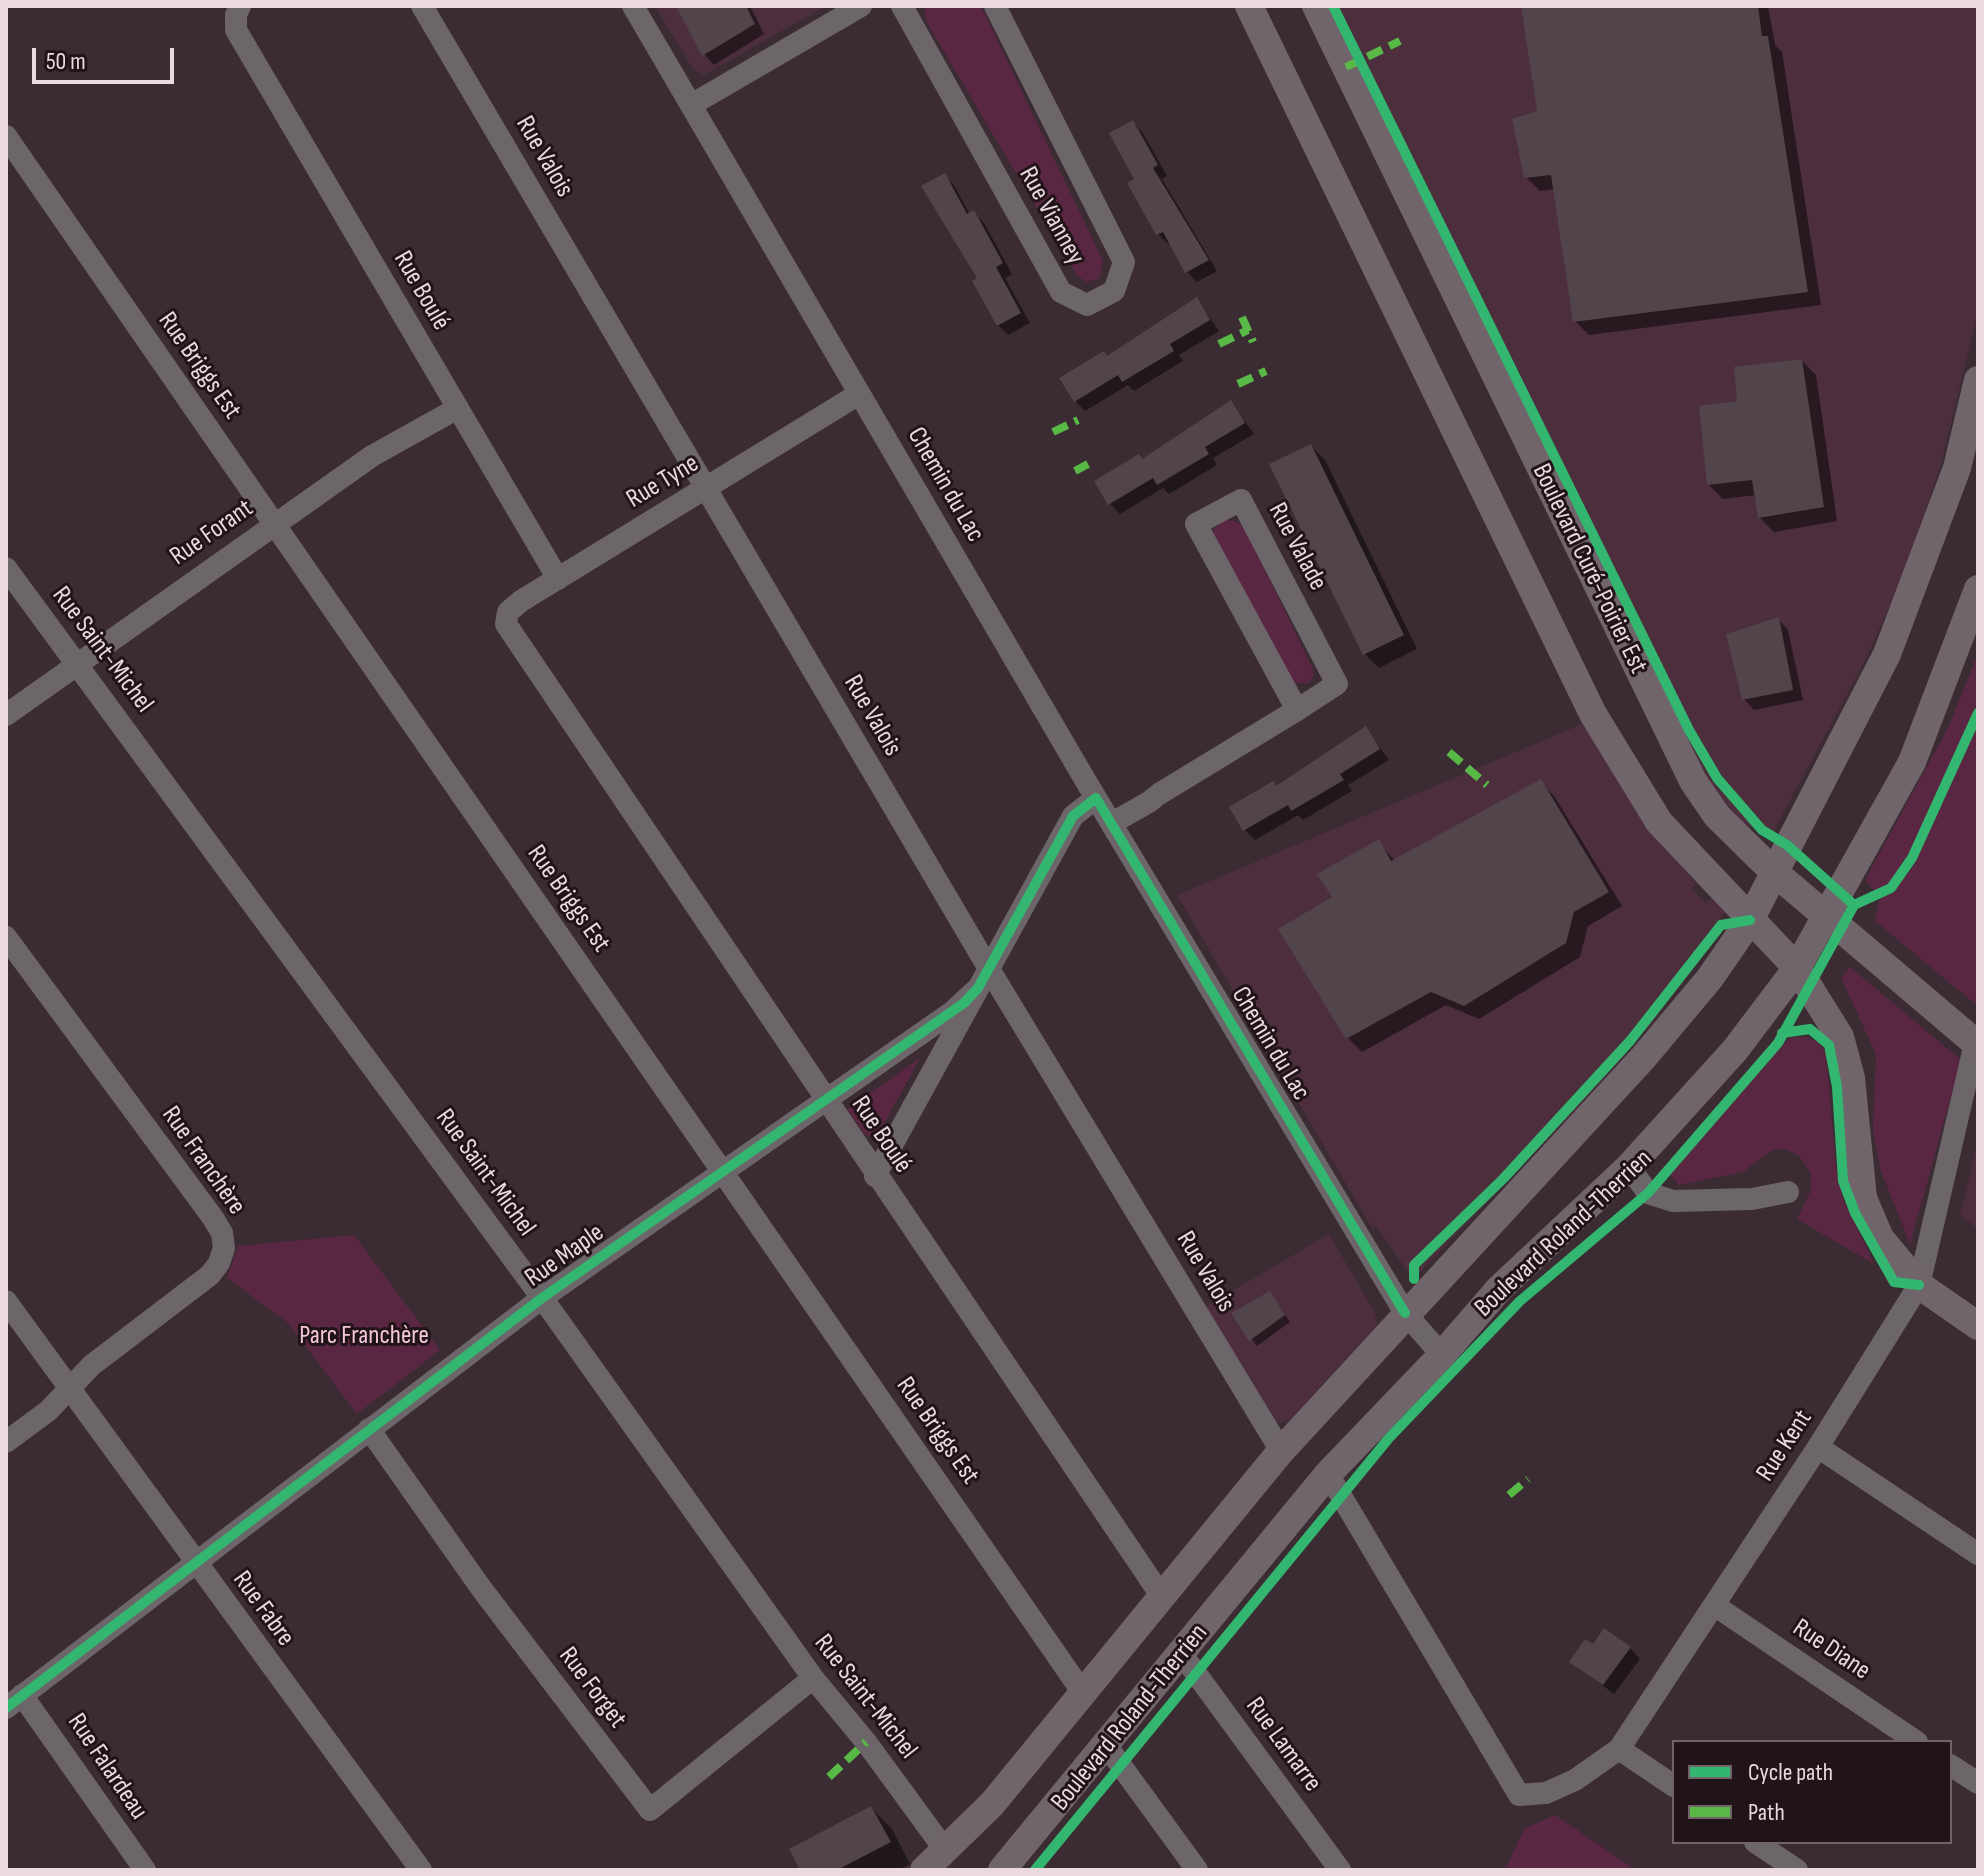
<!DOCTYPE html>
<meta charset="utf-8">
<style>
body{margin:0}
#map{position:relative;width:1984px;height:1876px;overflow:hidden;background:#3b2c33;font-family:"Sofia Sans Condensed",sans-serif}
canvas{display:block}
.frame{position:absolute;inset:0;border:8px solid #ebd9e0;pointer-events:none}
.legend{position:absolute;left:1672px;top:1740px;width:280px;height:104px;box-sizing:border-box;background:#201419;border:2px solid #716369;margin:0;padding:10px 14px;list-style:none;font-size:24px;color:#ebd9e0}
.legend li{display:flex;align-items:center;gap:16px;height:40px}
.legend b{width:40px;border:2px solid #716369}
.scale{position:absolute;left:32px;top:48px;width:142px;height:36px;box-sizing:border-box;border:4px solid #ebd9e0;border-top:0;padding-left:10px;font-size:24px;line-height:28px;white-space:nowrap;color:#ebd9e0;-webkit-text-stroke:6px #201419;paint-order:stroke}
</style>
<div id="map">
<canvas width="1984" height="1876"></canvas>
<div class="frame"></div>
<ul class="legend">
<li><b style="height:10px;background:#33b770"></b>Cycle path</li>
<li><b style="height:10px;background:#58b947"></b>Path</li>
</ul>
<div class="scale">50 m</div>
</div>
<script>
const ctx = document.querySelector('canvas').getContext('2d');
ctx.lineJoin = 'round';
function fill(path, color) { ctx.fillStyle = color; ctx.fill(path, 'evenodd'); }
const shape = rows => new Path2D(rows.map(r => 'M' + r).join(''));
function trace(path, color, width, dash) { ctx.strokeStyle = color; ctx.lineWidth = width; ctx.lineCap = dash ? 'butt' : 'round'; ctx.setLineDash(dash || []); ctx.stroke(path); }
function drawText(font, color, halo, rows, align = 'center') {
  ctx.font = font + ' "Sofia Sans Condensed",sans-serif'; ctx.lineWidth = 6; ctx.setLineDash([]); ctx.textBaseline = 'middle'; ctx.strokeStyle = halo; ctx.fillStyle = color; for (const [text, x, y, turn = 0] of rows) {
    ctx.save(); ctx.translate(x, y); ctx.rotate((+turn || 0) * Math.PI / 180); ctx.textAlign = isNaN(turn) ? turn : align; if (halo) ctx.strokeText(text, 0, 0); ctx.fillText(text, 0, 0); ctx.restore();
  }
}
const built = shape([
 [655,6,826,6,704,75,693,69],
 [1335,6,1978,6,1978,313,1940,468,1901,581,1865,661,1771,836,1740,822,1712,792],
 [1582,724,1648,825,1696,884,1692,889,1706,903,1711,898,1725,912,1715,928,1721,932,1648,1029,1643,1026,1623,1049,1627,1053,1577,1109,1420,1272,1408,1272,1376,1226,1372,1228,1177,895],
 [1978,1140,1978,1229,1960,1215],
 [1329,1234,1375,1313,1377,1325,1289,1421,1278,1423,1272,1420,1205,1307]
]);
const green = shape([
 [924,6,981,6,1103,261,1100,278,1087,282,1077,276,927,23],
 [1225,519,1238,522,1245,529,1312,667,1314,675,1308,684,1293,682,1212,531],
 [1978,654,1978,1006,1875,921,1880,897,1865,880,1948,728],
 [1850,967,1961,1060,1910,1244,1881,1171,1873,1131,1876,1054,1841,978],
 [1790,1037,1806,1037,1818,1042,1826,1054,1836,1168,1843,1198,1874,1264,1797,1219,1811,1190,1811,1173,1799,1156,1786,1149,1772,1150,1743,1172,1679,1185,1670,1174],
 [920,1058,880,1131,874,1136,865,1135,847,1109],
 [354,1235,440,1350,357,1414,287,1322,227,1278,238,1246],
 [1555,1815,1636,1870,1505,1870,1524,1829]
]);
const shadow = shape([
 [679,6,750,6,764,34,714,65,704,54],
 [1523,6,1768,6,1775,45,1782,52,1821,305,1589,335,1575,321,1555,189,1540,191,1526,177,1539,113],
 [1133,122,1143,133,1167,176,1162,179,1217,271,1197,282,1187,272,1171,243,1168,244,1158,234,1137,179],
 [944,175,954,185,970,215,973,213,984,223,1012,274,1005,278,1030,323,1008,335,998,325],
 [1196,299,1219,331,1179,355,1183,361,1134,391,1128,385,1085,411,1075,401,1108,358],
 [1802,361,1816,375,1837,521,1774,532,1760,518,1756,495,1723,499,1709,485],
 [1231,403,1254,434,1213,458,1217,465,1169,494,1163,488,1120,514,1110,504,1143,461],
 [1311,446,1325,460,1417,649,1379,668,1365,654],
 [1778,619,1788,630,1803,700,1754,710,1744,699],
 [1366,729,1389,760,1348,785,1352,791,1303,820,1298,815,1255,840,1245,830,1232,808,1277,787],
 [1540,782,1554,796,1622,906,1588,926,1580,957,1479,1019,1446,1005,1362,1052,1348,1038,1335,898,1378,842,1395,861],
 [1270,1293,1290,1322,1257,1346,1234,1314],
 [1594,1647,1630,1648,1640,1659,1614,1694,1572,1662],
 [871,1808,892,1829,910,1864,898,1870,802,1870]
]);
const building = shape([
 [676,6,746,6,755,24,702,56],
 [1521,6,1758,6,1762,36,1768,36,1808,292,1573,322,1551,175,1524,178,1512,119,1537,111],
 [1133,120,1158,165,1153,168,1209,260,1185,273,1163,232,1156,235,1127,183,1134,179,1109,133],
 [945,173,967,214,974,210,1003,263,996,267,1021,313,997,326,972,281,977,278,921,186],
 [1197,297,1210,320,1170,344,1174,351,1122,382,1118,375,1074,402,1059,378,1104,351,1107,356],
 [1802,359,1824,507,1758,518,1752,480,1707,485,1699,406,1737,401,1734,367],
 [1231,400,1245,423,1205,447,1209,454,1157,485,1153,478,1108,505,1094,481,1139,454,1142,459],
 [1311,444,1404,635,1363,655,1269,464],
 [1779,617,1793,690,1742,700,1726,634],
 [1366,726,1380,749,1340,774,1344,780,1291,811,1288,805,1243,831,1229,807,1273,781,1276,786],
 [1541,779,1609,892,1574,912,1566,943,1464,1006,1431,992,1346,1039,1278,929,1332,897,1317,874,1379,839,1391,861],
 [1270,1291,1285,1315,1249,1341,1231,1313],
 [1604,1628,1631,1647,1603,1685,1569,1662,1585,1639,1593,1644],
 [871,1806,891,1842,837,1870,800,1870,789,1849]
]);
const minor = shape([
 [240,6,236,15,236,30,558,579],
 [422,6,989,969,1281,1451],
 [633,6,1084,778,1405,1313,1442,1355],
 [902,6,1061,292,1087,305,1114,291,1124,262,995,6],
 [691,105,861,6],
 [6,136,1083,1693],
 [859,394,521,601,508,612,506,624,1160,1594],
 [6,568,553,1313,813,1678,866,1742,945,1850],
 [6,715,372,456,458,408],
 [1112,823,1149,802,1159,794,1297,710,1337,684,1241,500,1196,524,1297,710],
 [6,937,213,1218,222,1233,224,1248,219,1263,210,1275,92,1365,48,1411,6,1442],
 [1629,1167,1648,1193,1673,1201,1752,1199,1788,1192],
 [875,1176,1073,816,1096,798],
 [6,1301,421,1870],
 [369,1429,481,1588,650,1810,813,1678],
 [1818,1447,1978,1554],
 [1328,1474,1519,1795,1546,1793,1575,1780,1619,1749,1818,1447,1919,1285,1975,1043],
 [1714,1605,1917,1742],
 [1181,1653,1340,1870],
 [22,1695,145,1870],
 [6,1708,542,1298,952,1012,978,988],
 [1106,1745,1197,1870],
 [1619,1749,1674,1786],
 [1950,1765,1978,1783],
 [1755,1842,1797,1870]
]);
const major = shape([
 [1249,6,1593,714,1659,822,1797,968,1840,1037,1851,1078,1863,1198,1880,1238,1919,1285,1978,1326],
 [1316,6,1693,781,1717,816,1773,871,1978,1045],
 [924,1870,992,1804,1281,1451,1643,1058,1710,978,1750,920,1887,654,1957,468,1978,380],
 [1002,1870,1328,1474,1442,1355,1499,1289,1629,1167,1735,1050,1797,968,1912,762,1978,589]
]);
const quiet = shape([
 [1346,67,1400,41],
 [1242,317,1253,342],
 [1219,344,1248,330],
 [1238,384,1266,371],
 [1053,432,1078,420],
 [1075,471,1088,464],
 [1449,752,1487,785],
 [1509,1495,1528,1479],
 [829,1777,866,1742]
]);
const cycleway = shape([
 [1333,6,1689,730,1717,778,1762,830,1787,845,1854,905],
 [1782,1033,1810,1029,1829,1045,1837,1087,1843,1181,1855,1213,1894,1282,1919,1285],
 [1414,1279,1414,1265,1503,1179,1630,1041,1721,925,1750,920],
 [6,1708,542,1298,964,1003,978,988,1073,816,1096,798,1405,1313],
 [1035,1870,1389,1438,1520,1301,1648,1193,1778,1043,1854,905,1891,888,1912,858,1978,713]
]);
const streetNames = [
 ["Rue Valois",544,157,60],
 ["Rue Vianney",1051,216,61],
 ["Rue Boulé",421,291,60],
 ["Rue Briggs Est",199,366,55],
 ["Rue Tyne",663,482,-31],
 ["Chemin du Lac",945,485,60],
 ["Rue Forant",212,533,-35],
 ["Rue Valade",1297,547,62],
 ["Boulevard Curé-Poirier Est",1589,569,64],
 ["Rue Saint-Michel",102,650,53],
 ["Rue Valois",872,716,60],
 ["Rue Briggs Est",568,899,55],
 ["Chemin du Lac",1270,1044,59],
 ["Rue Boulé",881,1135,56],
 ["Rue Franchère",203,1161,55],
 ["Rue Saint-Michel",485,1173,54],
 ["Boulevard Roland-Therrien",1564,1234,-43],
 ["Rue Maple",565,1256,-35],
 ["Rue Valois",1205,1272,59],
 ["Rue Briggs Est",937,1431,55],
 ["Rue Kent",1785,1446,-57],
 ["Rue Fabre",263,1609,54],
 ["Rue Diane",1831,1650,34],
 ["Rue Forget",592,1688,53],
 ["Rue Saint-Michel",865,1697,52],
 ["Boulevard Roland-Therrien",1130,1718,-51],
 ["Rue Lamarre",1283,1745,54],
 ["Rue Falardeau",107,1767,56]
];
const parkNames = [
 ["Parc Franchère",364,1336]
];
fill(built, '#4c2e3d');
fill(green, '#5a2742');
fill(shadow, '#0007');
fill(building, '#51444a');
trace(minor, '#6c6569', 22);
trace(major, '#70656a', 28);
trace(quiet, '#58b947', 8, [16, 8]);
trace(cycleway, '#33b770', 10);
drawText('26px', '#ebd9e0', '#201419', streetNames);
drawText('26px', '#f5c5da', '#201419', parkNames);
</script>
